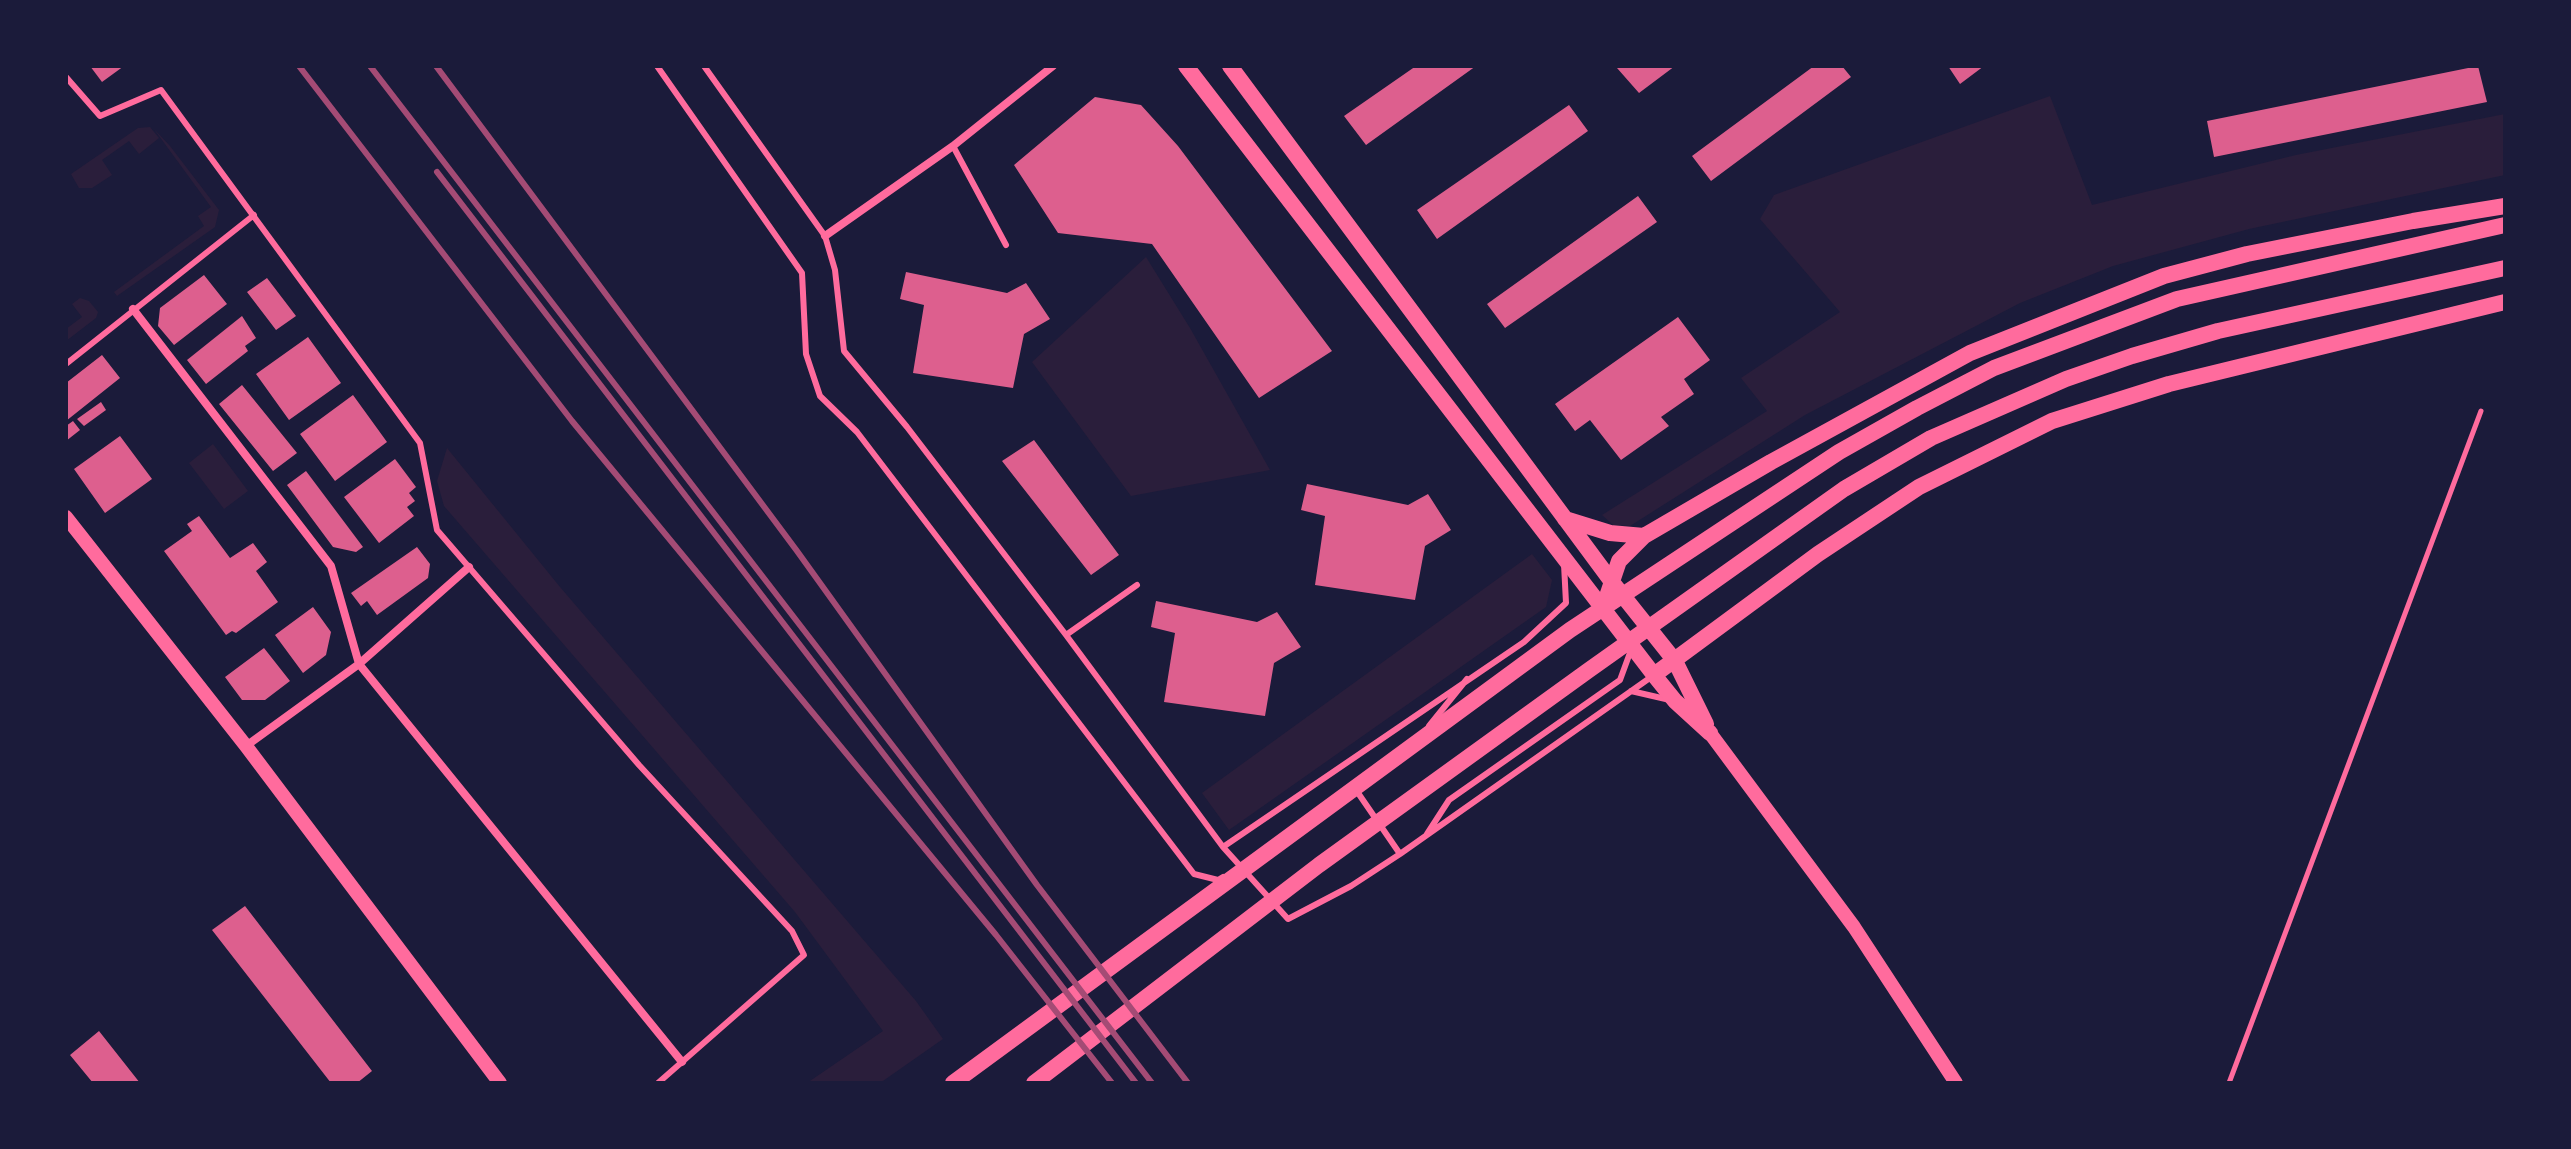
<!DOCTYPE html>
<style>
body{margin:0}
#map{position:relative;width:2571px;height:1149px;overflow:hidden;background:#1b1b3a;font-family:"Fira Sans Condensed",sans-serif}
canvas{display:block}
.frame{position:absolute;inset:0;border:68px solid #1b1b3a;pointer-events:none}
</style>
<div id="map">
<canvas width="2571" height="1149"></canvas>
<div class="frame"></div>
</div>
<script>
const ctx = document.querySelector('canvas').getContext('2d');
ctx.lineJoin = 'round';
function fill(path, color) { ctx.fillStyle = color; ctx.fill(path, 'evenodd'); }
const shape = rows => new Path2D(rows.map(r => 'M' + r).join(''));
function trace(path, color, width, dash) { ctx.strokeStyle = color; ctx.lineWidth = width; ctx.lineCap = dash ? 'butt' : 'round'; ctx.setLineDash(dash || []); ctx.stroke(path); }
const green = shape([
 [2050,96,2092,205,2296,155,2505,114,2505,175,2249,229,2113,266,2020,303,1805,415,1630,526,1613,525,1602,515,1767,411,1741,378,1840,312,1760,219,1774,195],
 [150,127,159,138,139,154,129,141,102,160,112,175,92,188,79,188,71,174,138,128],
 [154,129,170,146,219,210,215,227,117,296,114,292,204,226,198,216,211,207],
 [1146,257,1190,328,1270,470,1131,496,1032,362],
 [80,298,89,301,98,312,96,318,66,341,66,329,82,317,72,304],
 [213,444,248,491,224,509,189,463],
 [447,448,560,587,916,1001,943,1039,880,1083,807,1083,883,1031,795,912,444,506,437,481],
 [1532,554,1552,580,1546,607,1229,830,1202,793]
]);
const building = shape([
 [90,66,124,66,102,82],
 [1416,66,1476,66,1366,145,1344,116],
 [1619,66,1675,66,1639,93,1617,68],
 [1814,66,1842,66,1851,77,1711,181,1692,156],
 [1948,66,1984,66,1960,84],
 [2478,66,2487,102,2214,157,2207,121],
 [1095,97,1141,105,1178,146,1332,351,1259,398,1152,244,1058,233,1014,165],
 [1569,105,1588,131,1437,239,1417,210],
 [1638,196,1657,222,1505,328,1487,304],
 [906,272,1007,293,1026,283,1050,319,1024,334,1013,388,913,373,924,305,900,299],
 [204,275,227,304,174,345,158,326,160,308],
 [267,278,296,316,276,330,247,292],
 [242,316,256,338,245,346,248,351,206,384,187,360],
 [1678,317,1710,360,1684,379,1694,394,1661,417,1669,426,1621,460,1590,420,1575,431,1555,404],
 [308,337,341,383,289,420,256,374],
 [102,355,120,378,66,421,66,383],
 [242,385,297,453,273,471,219,404],
 [353,395,387,442,335,481,300,434],
 [101,402,106,410,84,426,77,419],
 [73,421,80,430,66,441,66,426],
 [120,436,152,479,105,513,74,469],
 [1034,440,1119,555,1091,575,1002,461],
 [395,459,416,487,409,493,415,501,407,507,414,516,379,543,344,497],
 [306,471,363,547,356,552,333,547,287,485],
 [1307,484,1408,505,1428,494,1451,530,1425,546,1415,600,1315,585,1325,516,1301,510],
 [199,516,230,558,253,543,267,562,256,571,278,602,236,633,232,631,226,635,164,551,192,531,187,524],
 [417,547,430,564,428,578,377,615,367,601,361,606,351,593],
 [1156,601,1257,622,1277,612,1301,647,1274,663,1265,716,1164,702,1175,633,1151,627],
 [313,607,331,632,326,655,303,673,275,635],
 [264,648,290,681,265,700,242,700,225,677],
 [245,906,372,1071,357,1083,331,1083,212,930],
 [99,1031,140,1083,93,1083,70,1055]
]);
const path = shape([
 [2229,1083,2481,411]
]);
const service = shape([
 [657,66,802,273,806,354,820,396,857,432,1194,874,1218,880,1223,877],
 [704,66,825,236,835,270,844,351,907,427,1066,635,1223,847,1288,919,1351,886,1400,854],
 [66,77,100,116,161,90,420,443,437,530,639,765,792,931,804,955,658,1083],
 [953,146,1006,245],
 [66,364,254,215],
 [1066,635,1137,585],
 [1631,691,1670,700],
 [1429,726,1467,679],
 [1356,790,1400,854,1654,675],
 [1427,834,1449,800,1620,680,1631,650],
 [1223,847,1524,642,1566,603,1564,564]
]);
const minor = shape([
 [825,236,953,146,1053,66],
 [133,309,331,566,359,664,682,1062],
 [246,746,359,664,469,567]
]);
const tertiary = shape([
 [66,517,246,746,500,1083],
 [1710,733,1854,927,1956,1083]
]);
const secondary = shape([
 [1186,66,1654,675,1675,701,1710,733],
 [1230,66,1612,582,1675,661,1706,724],
 [1565,519,1610,533,1644,536],
 [1603,608,1619,561,1644,536,1771,462,1970,353,2164,276,2247,254,2413,221,2505,206],
 [1654,675,1818,554,1919,487,2052,421,2169,384,2505,302],
 [953,1083,1570,630,1839,452,1917,408,1994,368,2177,299,2505,225],
 [1034,1083,1319,865,1589,670,1844,489,1931,438,2066,379,2132,356,2218,331,2505,268]
]);
const rail = shape([
 [299,66,572,421,996,935,1112,1083],
 [370,66,1152,1083],
 [436,66,797,551,1037,885,1188,1083],
 [437,172,1136,1083]
]);
fill(green, '#2a1e3b');
fill(building, '#dd5f8e');
trace(path, '#ff6b9d', 5);
trace(service, '#ff6b9d', 6);
trace(minor, '#ff6b9d', 8);
trace(tertiary, '#ff6b9d', 14);
trace(secondary, '#ff6b9d', 16);
trace(rail, '#a44b75', 6);
</script>
